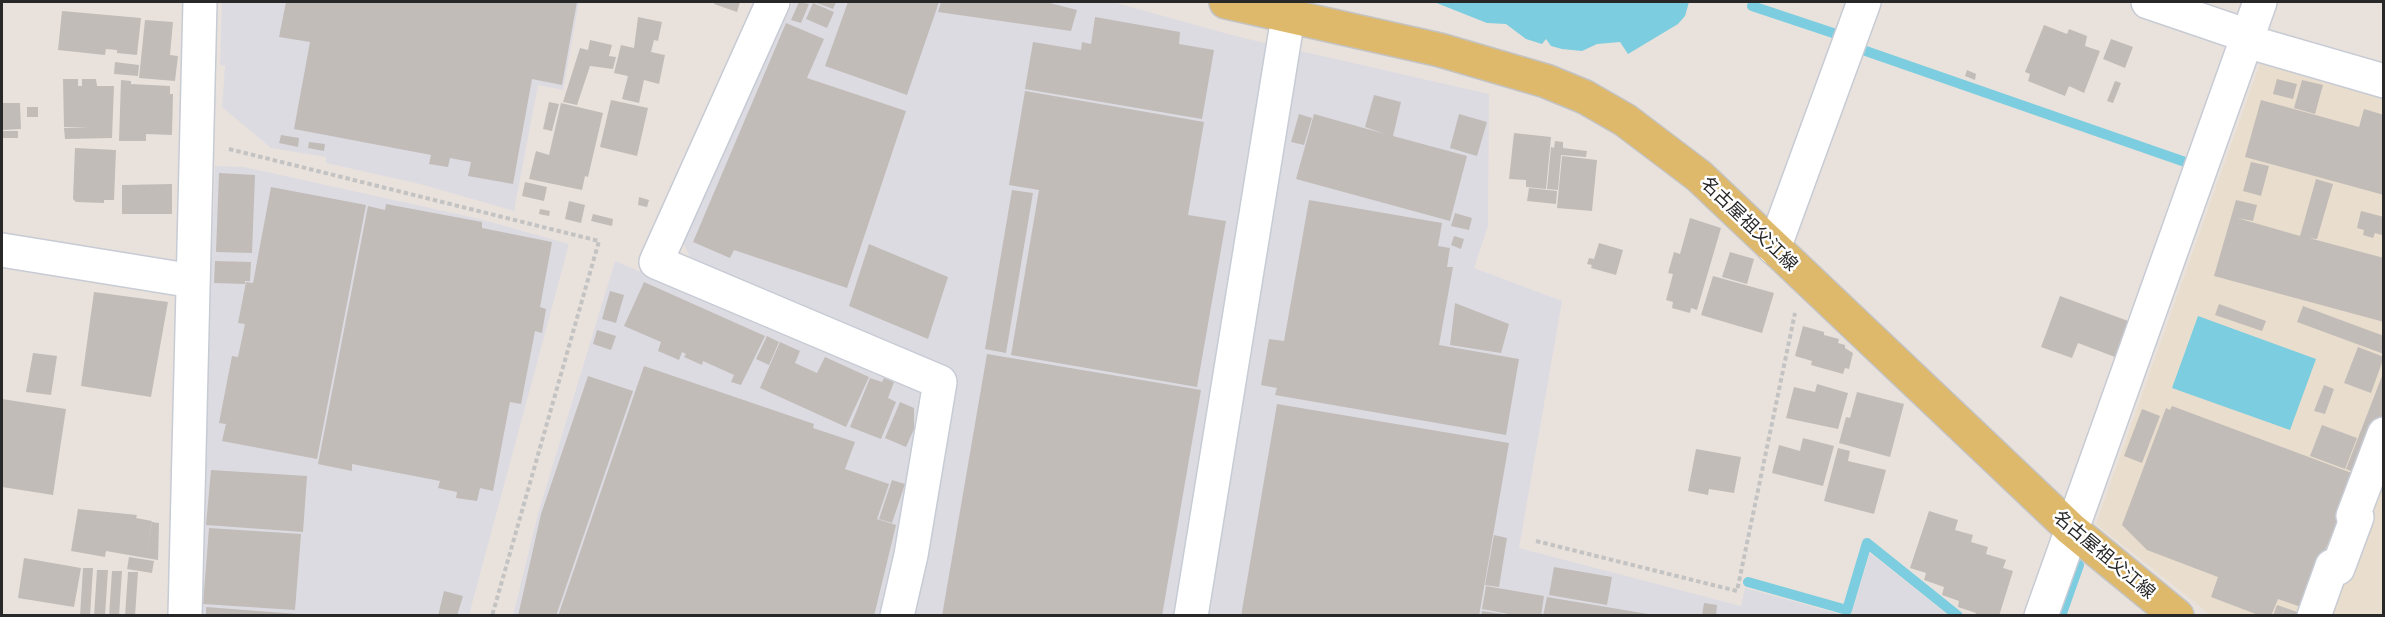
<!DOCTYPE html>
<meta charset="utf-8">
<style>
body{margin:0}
#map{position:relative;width:2385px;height:617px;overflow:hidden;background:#e9e2dc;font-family:"Alegreya Sans",sans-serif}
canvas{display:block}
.frame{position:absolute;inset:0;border:3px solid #282828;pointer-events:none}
</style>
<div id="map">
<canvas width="2385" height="617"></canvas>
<div class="frame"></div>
</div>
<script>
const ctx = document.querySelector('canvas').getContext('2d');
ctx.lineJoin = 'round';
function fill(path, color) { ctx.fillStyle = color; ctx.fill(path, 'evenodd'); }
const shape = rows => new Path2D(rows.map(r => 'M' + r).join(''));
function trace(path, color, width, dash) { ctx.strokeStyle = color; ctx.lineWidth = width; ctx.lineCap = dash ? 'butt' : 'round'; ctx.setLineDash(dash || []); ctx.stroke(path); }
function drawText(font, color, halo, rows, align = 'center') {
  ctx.font = font + ' "Alegreya Sans","Noto Sans JP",sans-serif'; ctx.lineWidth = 5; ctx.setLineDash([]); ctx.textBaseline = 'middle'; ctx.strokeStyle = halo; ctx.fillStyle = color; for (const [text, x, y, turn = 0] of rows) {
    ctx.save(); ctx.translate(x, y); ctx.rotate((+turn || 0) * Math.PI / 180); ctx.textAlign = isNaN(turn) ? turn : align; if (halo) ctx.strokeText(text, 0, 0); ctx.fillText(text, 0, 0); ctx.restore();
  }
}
const industrial = shape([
 [222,2,579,2,563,90,538,85,514,211,420,184,326,163,326,157,271,148,222,107,225,66,220,65],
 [793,2,1113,2,1239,37,1489,94,1488,226,1474,268,1562,301,1519,548,1741,606,1745,588,1843,615,911,615,955,374,693,263,681,239],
 [215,166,244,167,480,219,569,244,469,615,198,616],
 [615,261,925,390,900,530,881,615,513,616,538,514],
 [1870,553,1948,615,1851,615]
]);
const education = shape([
 [2261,61,2383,95,2383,615,2211,615,2096,524]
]);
const water = shape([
 [1434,2,1689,2,1685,16,1678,24,1628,54,1620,42,1597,44,1582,51,1562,49,1551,46,1546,39,1542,44,1526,39,1506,24,1487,23],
 [2198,316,2316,359,2290,430,2172,388]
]);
const stream = shape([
 [1752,6,1836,34],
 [1860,49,2188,163],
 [1748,582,1847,610,1867,543,1958,616],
 [2061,616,2079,565]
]);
const building = shape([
 [286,2,577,2,562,85,532,79,513,184,468,176,471,162,450,158,448,167,429,164,431,155,294,129,310,42,279,37],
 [715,2,740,2,737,12,714,4],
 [799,2,809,4,801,23,791,20],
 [814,2,836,2,833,9],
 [848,2,939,2,907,95,825,66],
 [941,2,1046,2,1077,10,1071,31,938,12],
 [813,3,834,12,827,28,806,19],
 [62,11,141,18,137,55,117,53,117,50,106,49,105,55,58,50],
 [638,17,662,22,658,41,654,40,651,52,665,55,659,84,644,80,639,103,622,99,628,76,614,73,621,45,634,48],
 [1095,17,1180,32,1179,44,1214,50,1202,119,1025,89,1033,42,1081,50,1082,42,1091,44],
 [145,20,173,22,170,55,178,56,175,81,139,78],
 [786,23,824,39,807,78,906,111,847,288,734,250,730,258,693,242],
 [2044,25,2067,34,2069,29,2087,36,2085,46,2100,51,2084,93,2069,86,2065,96,2028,81,2030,74,2025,72],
 [2111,39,2133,47,2125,68,2103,59],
 [590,40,612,45,609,56,616,57,613,69,590,66,577,105,563,102,580,48,588,50],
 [115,62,139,65,138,76,114,74],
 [1967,70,1976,74,1975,80,1965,76],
 [63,79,78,79,78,86,82,86,82,79,96,79,97,86,114,86,112,138,65,139,64,128,89,127,64,127],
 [2277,79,2297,84,2293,99,2273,94],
 [121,80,131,81,131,84,170,86,170,94,173,94,172,135,146,134,146,141,119,141],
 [2302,80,2323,85,2315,114,2294,108],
 [2115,81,2121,83,2113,103,2107,101],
 [1025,91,1204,122,1188,215,1226,221,1197,387,1011,355,1039,190,1009,185],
 [1374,95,1401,102,1393,136,1467,156,1450,221,1296,179,1314,114,1385,134,1365,127],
 [611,100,648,108,637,156,600,147],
 [2261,100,2359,127,2364,109,2384,115,2384,195,2245,157],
 [549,102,559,104,552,131,543,129],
 [2,103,20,103,21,129,2,130],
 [561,103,603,113,588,177,585,176,582,190,529,179,536,151,549,155],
 [27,107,38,107,38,117,27,117],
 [1299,114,1312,118,1304,145,1291,142],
 [1459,114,1487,122,1477,156,1450,148],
 [2,131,18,131,18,138,2,138],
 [1514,133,1551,137,1546,189,1526,187,1526,180,1509,179],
 [281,135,299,138,298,147,279,143],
 [1555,141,1563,142,1563,148,1587,151,1586,157,1561,155,1558,190,1547,189,1551,147,1554,148],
 [309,142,325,144,324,151,308,148],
 [75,148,116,150,114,200,104,200,104,203,76,202,73,199],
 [1562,156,1597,160,1592,211,1557,208],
 [2251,162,2269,166,2261,196,2243,191],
 [219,173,255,175,252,253,216,252],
 [2316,179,2333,184,2317,239,2309,238,2384,258,2384,322,2214,276,2236,200,2257,205,2253,221,2237,218,2300,236],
 [525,182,547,187,544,201,522,196],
 [172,184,172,214,122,214,122,185],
 [271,187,366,205,317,459,222,441,226,424,219,423,232,356,238,357,245,324,238,323,246,282,253,283],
 [1529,188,1557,191,1556,204,1527,201],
 [1012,190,1033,193,1006,353,985,349],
 [639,197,649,200,647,207,638,205],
 [1309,200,1442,223,1438,246,1450,248,1447,267,1453,267,1439,345,1519,359,1506,435,1275,395,1277,388,1261,385,1269,339,1284,341],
 [569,201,585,205,581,223,565,219],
 [386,204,482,222,482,228,552,242,540,307,546,309,542,333,535,331,521,404,510,402,493,491,480,488,477,501,456,498,457,492,438,488,440,481,352,464,352,471,318,464,368,206,385,210],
 [540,209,550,211,549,216,539,214],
 [2361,211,2384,217,2382,235,2375,233,2373,238,2363,235,2364,230,2357,228],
 [1455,213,1472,218,1469,230,1451,226],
 [593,214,613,219,612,226,591,221],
 [1690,218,1721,228,1697,310,1691,308,1690,313,1672,308,1673,302,1666,300,1673,274,1668,273,1674,252,1680,254],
 [1454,236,1464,239,1461,249,1451,245],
 [1599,243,1623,250,1616,275,1591,268,1592,265,1587,264,1589,258,1594,259],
 [869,244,948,277,928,339,849,306],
 [1730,252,1754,259,1747,284,1722,277],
 [215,261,251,262,250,281,245,281,245,284,214,283],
 [1713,276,1774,293,1762,333,1701,315],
 [644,282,765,336,741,385,731,382,734,375,703,361,702,365,684,357,686,354,682,352,679,360,658,351,661,342,624,326],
 [610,291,624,295,616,323,602,319],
 [94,292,168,302,151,397,81,386],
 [2060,296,2131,322,2115,357,2078,343,2072,358,2041,347],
 [1455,303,1509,324,1501,353,1450,345],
 [2219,304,2266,321,2262,331,2215,315],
 [2303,306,2384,336,2384,354,2297,322],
 [1803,326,1824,332,1824,335,1839,339,1838,343,1845,345,1845,348,1853,353,1849,369,1845,368,1843,374,1811,365,1812,361,1795,356],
 [597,330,616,336,611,350,593,344],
 [767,336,779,342,769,365,756,359],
 [780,342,800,351,795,363,817,373,825,357,869,377,846,427,760,388],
 [2358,347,2384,357,2371,393,2344,383],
 [33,353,57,356,51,395,26,392],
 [987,354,1201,390,1162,616,942,616],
 [644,366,814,424,813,428,855,442,845,469,889,484,877,519,896,525,874,616,558,616],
 [2384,371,2384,414,2361,475,2346,469],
 [588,376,633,391,556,616,518,616,541,514],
 [870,378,882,382,884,378,894,382,888,398,896,402,881,439,850,427],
 [1817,384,1848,393,1838,429,1786,418,1794,387,1815,392],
 [2324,385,2334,389,2325,414,2314,411],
 [1857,392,1904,404,1890,457,1839,443,1846,417,1850,418],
 [2,399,66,409,53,495,2,487],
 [900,402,914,408,914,429,906,447,885,438],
 [1277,404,1509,443,1479,616,1241,616],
 [2172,406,2357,475,2301,607,2278,599,2271,616,2261,616,2211,597,2218,577,2147,550,2122,525,2166,408,2170,410],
 [2142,409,2160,416,2142,463,2124,456],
 [2322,425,2357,438,2345,469,2310,456],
 [1803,438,1834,446,1823,486,1772,473,1779,445,1800,451],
 [1838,448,1850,451,1848,461,1886,470,1874,514,1824,501],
 [1696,449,1741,457,1734,493,1709,489,1708,495,1688,491],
 [211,470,307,476,303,532,206,525],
 [892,480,905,484,892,523,879,519],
 [78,509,137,515,136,518,152,521,146,558,106,551,105,557,71,551],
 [1929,511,1958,520,1955,530,1973,535,1971,542,1988,547,1986,554,2006,560,2003,568,2013,571,1999,616,1975,616,1976,613,1958,607,1959,601,1942,595,1944,587,1924,580,1926,573,1910,568],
 [152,522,159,523,158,560,146,558],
 [209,528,301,534,295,610,203,604],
 [1494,535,1507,538,1499,587,1485,585],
 [129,557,154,561,152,573,127,569],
 [24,558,81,568,74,607,18,598],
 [1554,567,1612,577,1607,605,1549,595],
 [83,568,93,568,90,616,80,616],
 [97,570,108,570,105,616,94,616],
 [112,571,122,571,119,616,109,616],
 [128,572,138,572,135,616,125,616],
 [1486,586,1544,596,1541,616,1519,616,1482,609],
 [444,591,463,596,457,616,438,616],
 [1547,597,1648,614,1648,616,1543,616],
 [1704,603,1717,605,1716,616,1702,616],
 [2277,605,2300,613,2299,616,2273,616],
 [206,607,298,614,298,616,206,616],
 [1482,611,1503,614,1503,616,1481,616]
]);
const path = shape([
 [229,149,599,241,492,616],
 [1536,541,1737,591,1795,313]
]);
const minor = shape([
 [773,2,656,262,940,382,911,555,897,616],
 [2148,2,2248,36],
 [2246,41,2384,81],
 [1774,248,1864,2],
 [2,250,193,281],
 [185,616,200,2],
 [1191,616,1288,17],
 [2041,616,2260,2],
 [2314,616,2332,566,2338,568,2357,517,2353,516,2384,434]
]);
const major = shape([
 [1226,2,1440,50,1546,81,1585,97,1625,120,1699,176,2071,529,2177,616]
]);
const streetNames = [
 ["名古屋祖父江線",1749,224,44],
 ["名古屋祖父江線",2104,555,40]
];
fill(industrial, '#dddbe2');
fill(education, '#e9ddcd');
fill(water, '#7bcddf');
trace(stream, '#7bcddf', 10);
fill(building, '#c1bcb8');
trace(minor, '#c7cbd4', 36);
trace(major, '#c3c3c3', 36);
trace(path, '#c3c3c3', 4, [4.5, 3]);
trace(minor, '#fff', 33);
trace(major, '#dfb96b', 33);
drawText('18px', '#282828', '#fff', streetNames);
</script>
